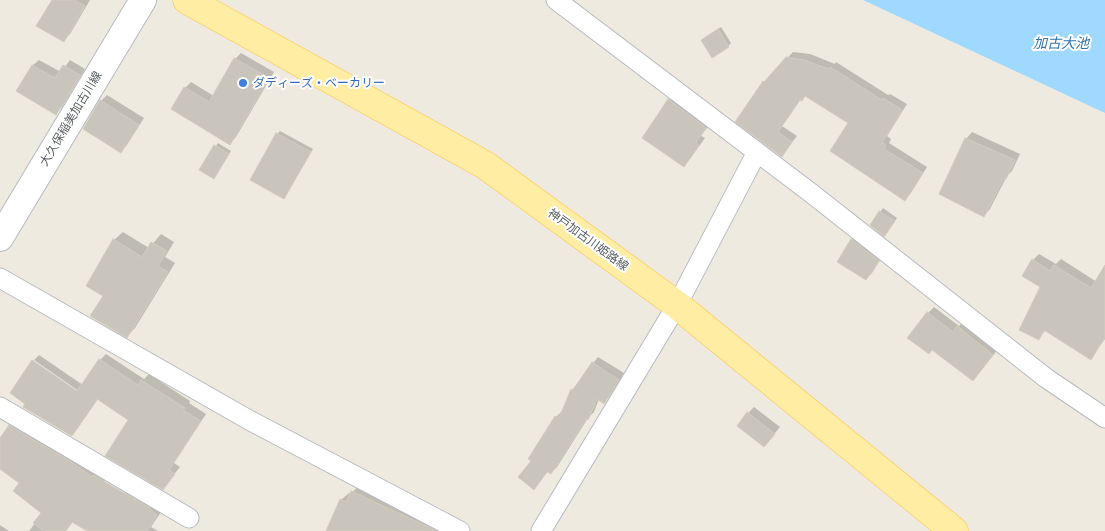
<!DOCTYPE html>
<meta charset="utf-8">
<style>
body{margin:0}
canvas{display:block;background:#eeeae0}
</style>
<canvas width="1105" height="531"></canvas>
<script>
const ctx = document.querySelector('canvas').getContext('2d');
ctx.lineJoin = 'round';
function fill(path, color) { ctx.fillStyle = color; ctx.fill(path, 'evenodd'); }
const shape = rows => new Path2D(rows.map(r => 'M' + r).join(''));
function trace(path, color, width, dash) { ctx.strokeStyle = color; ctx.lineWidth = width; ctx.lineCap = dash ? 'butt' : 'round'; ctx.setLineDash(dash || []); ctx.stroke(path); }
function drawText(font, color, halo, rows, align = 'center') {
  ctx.font = font + ' Montserrat,"Noto Sans JP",sans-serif'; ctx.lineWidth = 4; ctx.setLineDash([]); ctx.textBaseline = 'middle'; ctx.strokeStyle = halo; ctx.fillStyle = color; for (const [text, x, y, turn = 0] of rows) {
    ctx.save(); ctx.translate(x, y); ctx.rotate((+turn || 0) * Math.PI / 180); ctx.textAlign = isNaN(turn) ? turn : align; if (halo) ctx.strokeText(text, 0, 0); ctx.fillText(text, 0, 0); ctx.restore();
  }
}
const water = shape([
 [863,0,1105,0,1105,113]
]);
const shadow = shape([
 [53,0,90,0,70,34,63,41],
 [721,27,731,43,728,46,702,40],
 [793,52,810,54,835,64,836,62,888,95,890,94,907,104,887,136,891,139,889,143,927,167,911,193,905,199,850,123,806,95,801,99,782,126,797,136,782,155,737,121,764,82],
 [241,53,274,72,236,137,230,143,185,88,191,82,214,96,235,59],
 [39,60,61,72,70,60,85,69,62,107,56,113,33,65],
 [676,94,712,121,701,136,705,138,690,159,684,166,644,138,669,100],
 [107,95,144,118,127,145,121,151,101,101],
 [280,131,313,149,284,198,277,134],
 [972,132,1020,154,1012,171,1007,176,990,209,984,216,966,139],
 [218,143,231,151,214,178,201,170],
 [883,208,897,218,887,232,871,225],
 [123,232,149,248,161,234,174,242,165,257,175,263,135,328,127,336,104,296,114,240],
 [859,234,884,254,872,273,866,279,839,262,852,240],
 [1039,254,1056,264,1061,259,1097,282,1105,276,1105,339,1091,358,1046,330,1038,338,1042,287,1033,260],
 [934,307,959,326,964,321,999,348,979,373,933,348,928,313],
 [106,354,144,379,149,374,190,401,189,403,206,414,174,463,180,467,163,488,130,419,98,399,78,428,72,435,83,394,34,360,39,355,83,385,100,360],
 [598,357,624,373,610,396,604,402,599,399,594,412,588,418,557,467,551,473,548,471,534,488,532,461,556,417,562,411,572,390],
 [754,407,780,427,764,446,748,413],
 [18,418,109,475,66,531,29,531,43,513,21,483,0,467,0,440],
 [359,485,459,531,327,531,341,500,349,493,351,494],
 [133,486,165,506,151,527,158,531,104,531,125,494],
 [0,525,9,531,0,531]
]);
const building = shape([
 [52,0,74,0,85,6,64,42,36,26,52,0],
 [718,29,729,47,712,58,701,40,718,29],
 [786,57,804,60,829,69,830,67,882,100,883,98,902,110,882,142,886,145,884,149,923,173,905,201,830,151,848,123,805,96,802,101,800,100,778,132,792,142,782,157,735,122,763,81,764,82,786,57],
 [234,58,269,78,230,145,171,109,184,87,209,102,234,58],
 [32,65,55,78,63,65,80,75,56,115,16,91,32,65],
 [668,99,706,128,696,142,699,145,684,167,642,138,668,99],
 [100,100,139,125,121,153,83,129,100,100],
 [276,133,311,152,284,199,250,180,276,133],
 [965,138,1015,160,1006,179,1004,178,984,217,939,194,965,138],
 [214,145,229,154,214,179,199,170,214,145],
 [879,211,895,221,884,237,870,225,879,211],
 [113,239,142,257,151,242,167,251,158,266,168,272,127,338,90,316,103,296,86,286,113,239],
 [851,239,879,261,866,280,837,262,851,239],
 [1032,259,1050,271,1054,265,1091,288,1105,265,1105,337,1091,360,1044,330,1039,340,1019,330,1040,287,1022,276,1032,259],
 [927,312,953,332,957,326,993,355,973,381,932,350,929,354,907,338,927,312],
 [99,359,138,385,141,380,185,408,183,410,201,421,169,470,175,474,163,490,105,456,128,420,97,399,72,436,23,407,25,404,10,393,32,360,77,391,99,359],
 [592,362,619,380,604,404,597,399,588,420,586,419,551,474,547,472,534,490,518,477,531,461,528,459,555,416,559,418,571,389,573,390,592,362],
 [747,412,775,434,764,447,737,426,747,412],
 [9,425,73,463,92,477,93,475,150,508,149,509,157,515,147,531,87,531,72,522,65,531,43,531,33,523,41,513,13,491,19,483,0,469,0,438,9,425],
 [351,491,435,530,436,531,326,531,340,499,346,502,351,491]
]);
const street = shape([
 [556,0,811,193,1046,378,1105,418],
 [0,278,249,420,460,531],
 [0,407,189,518],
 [541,531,677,305,757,152]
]);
const secondary = shape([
 [0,238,143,0]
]);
const primary = shape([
 [187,0,485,165,677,305,954,531]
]);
const markers = [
 [243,83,5,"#3f7fe0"]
];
const shopNames = [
 ["ダディーズ・ベーカリー",253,83]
];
const streetNames = [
 ["大久保稲美加古川線",71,119,-59],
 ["神戸加古川姫路線",588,240,36]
];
const waterNames = [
 ["加古大池",1061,44]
];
fill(water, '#9fd9ff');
fill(shadow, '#0003');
fill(building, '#c9c5bd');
trace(building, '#d3ccbe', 1);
trace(street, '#b6babf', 21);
trace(secondary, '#b6bbc1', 28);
trace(primary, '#ffc448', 29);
trace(street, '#fff', 19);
trace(secondary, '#fff', 26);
trace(primary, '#ffeda4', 28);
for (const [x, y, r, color] of markers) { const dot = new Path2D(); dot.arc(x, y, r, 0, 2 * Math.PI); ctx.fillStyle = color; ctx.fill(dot); trace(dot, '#fff', 2); }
drawText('12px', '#366cbe', '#fff', shopNames, 'left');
drawText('12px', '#595e63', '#fff', streetNames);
drawText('italic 14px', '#3075b2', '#fff', waterNames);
</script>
